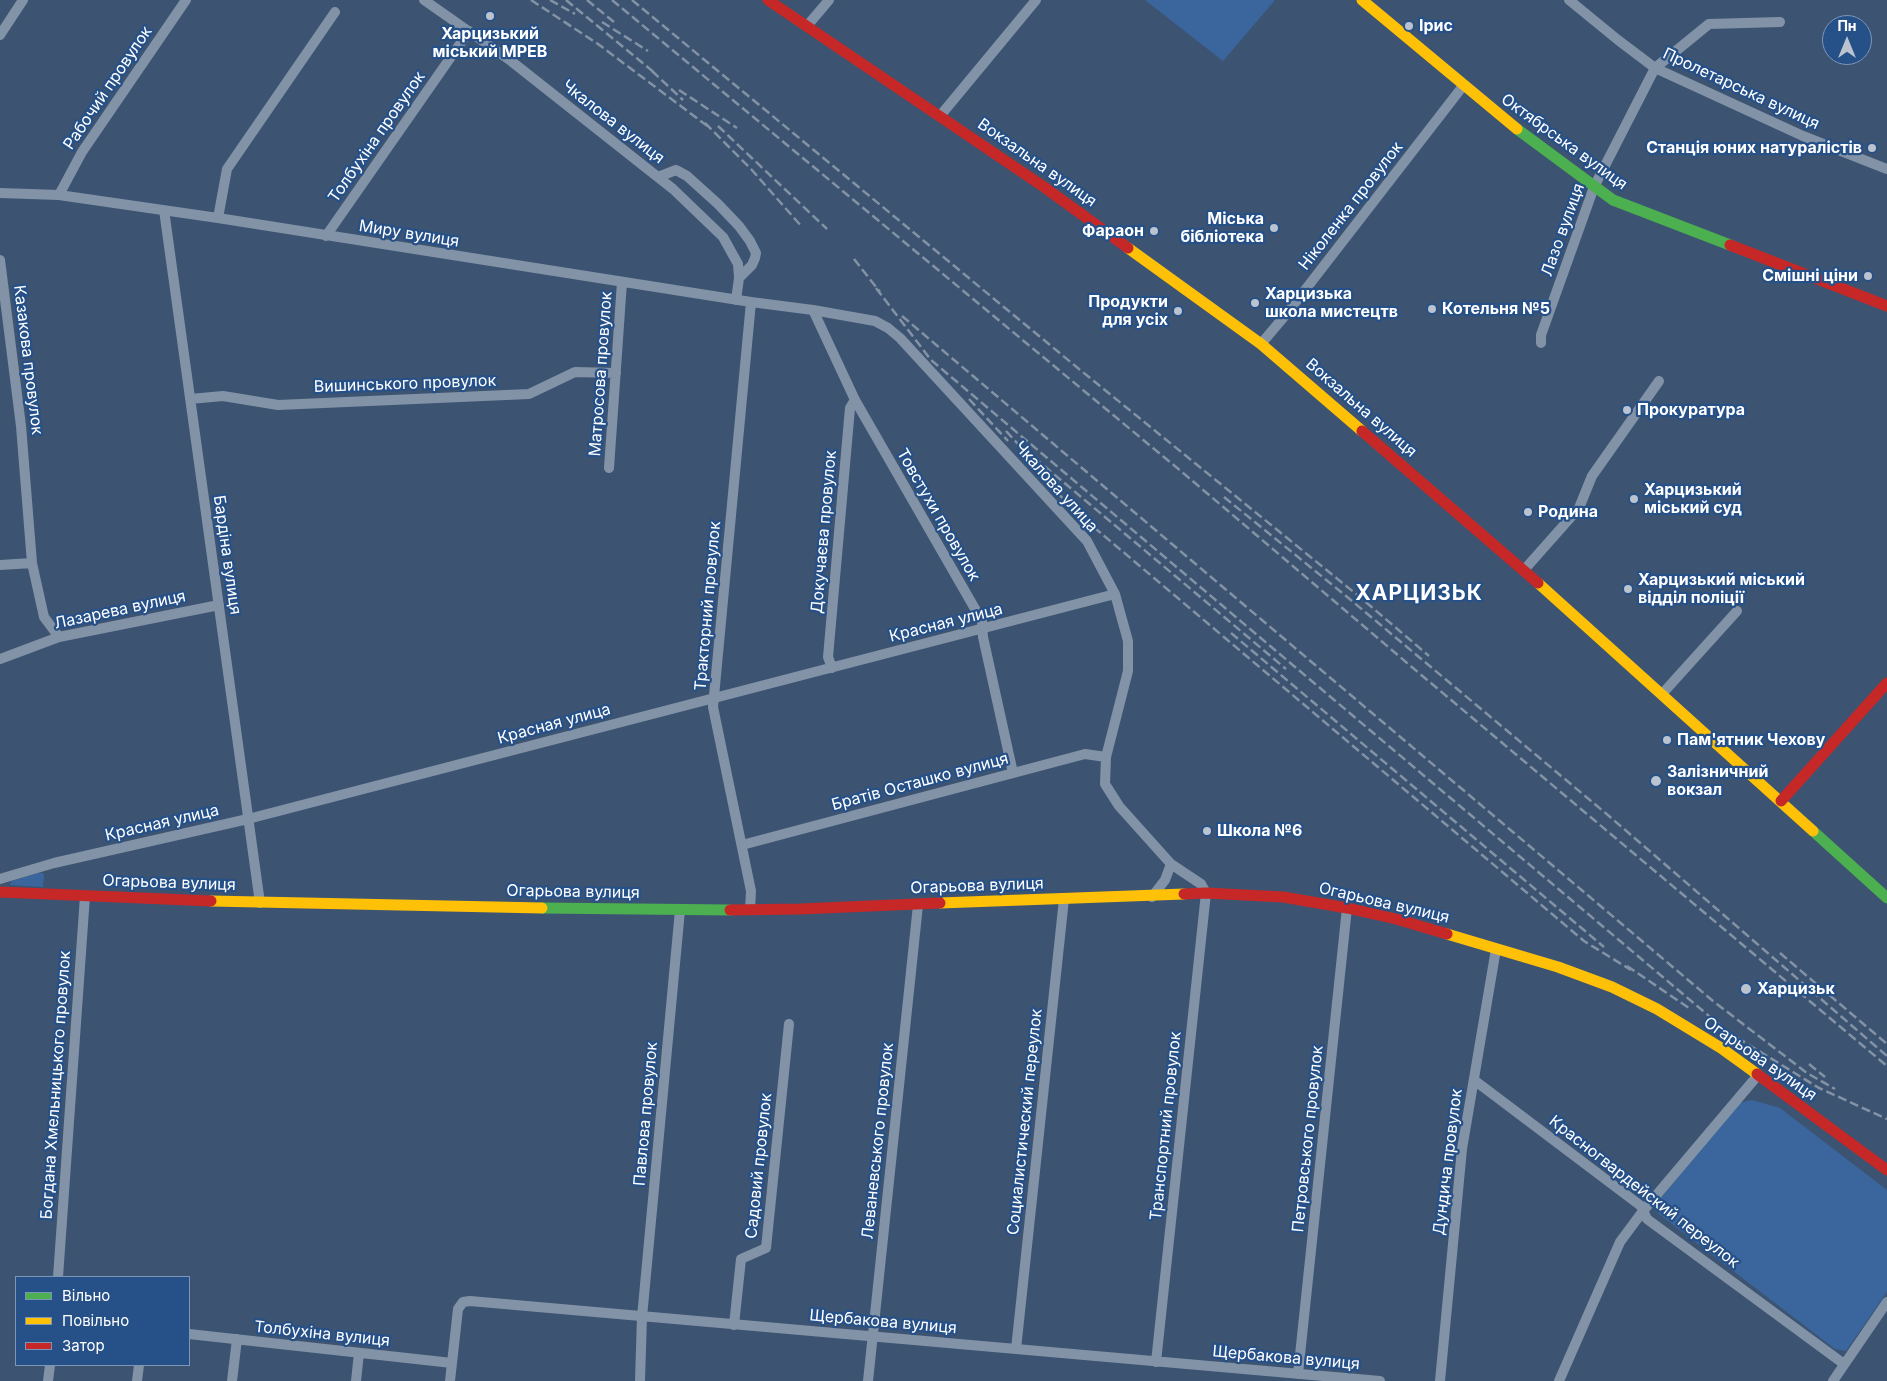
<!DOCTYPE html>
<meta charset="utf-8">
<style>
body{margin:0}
#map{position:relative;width:1887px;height:1381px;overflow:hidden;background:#3c5472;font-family:Inter,sans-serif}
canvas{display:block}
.legend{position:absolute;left:15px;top:1276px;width:175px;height:90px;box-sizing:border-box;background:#265088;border:1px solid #7d96b8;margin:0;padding:6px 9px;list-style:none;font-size:15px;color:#fff}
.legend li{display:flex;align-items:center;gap:10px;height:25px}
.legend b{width:25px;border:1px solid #7d96b8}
.north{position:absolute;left:1822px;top:15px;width:50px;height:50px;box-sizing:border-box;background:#265088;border:1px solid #7d96b8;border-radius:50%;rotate:0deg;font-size:14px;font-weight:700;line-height:20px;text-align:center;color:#fff}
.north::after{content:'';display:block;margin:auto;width:18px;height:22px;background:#bbc3ce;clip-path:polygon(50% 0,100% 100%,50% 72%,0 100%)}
</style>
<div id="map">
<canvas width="1887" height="1381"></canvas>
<ul class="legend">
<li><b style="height:6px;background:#4caf50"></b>Вільно</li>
<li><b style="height:6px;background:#ffc107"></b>Повільно</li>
<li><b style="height:6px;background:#c62828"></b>Затор</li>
</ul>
<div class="north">Пн</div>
</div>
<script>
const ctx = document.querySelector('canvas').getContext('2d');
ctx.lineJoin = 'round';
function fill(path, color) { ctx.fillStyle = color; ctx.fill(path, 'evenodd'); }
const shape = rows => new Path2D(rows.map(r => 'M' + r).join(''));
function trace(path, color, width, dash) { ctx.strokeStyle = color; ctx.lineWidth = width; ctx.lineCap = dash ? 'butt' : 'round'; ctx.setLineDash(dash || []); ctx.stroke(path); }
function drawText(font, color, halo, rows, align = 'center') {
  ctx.font = font + ' Inter,sans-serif'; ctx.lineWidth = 4.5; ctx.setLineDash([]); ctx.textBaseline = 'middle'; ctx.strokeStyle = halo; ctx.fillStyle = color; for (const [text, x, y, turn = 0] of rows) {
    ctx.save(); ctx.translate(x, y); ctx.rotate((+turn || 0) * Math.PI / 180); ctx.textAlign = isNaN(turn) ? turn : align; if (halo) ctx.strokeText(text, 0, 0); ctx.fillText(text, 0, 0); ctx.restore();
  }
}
const green = shape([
 [1145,0,1275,0,1223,61],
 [38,873,43,873,44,876,43,887,10,885,12,881],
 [1752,1100,1780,1108,1887,1190,1887,1292,1846,1351,1835,1349,1659,1214,1656,1209,1657,1203,1739,1103]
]);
const street = shape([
 [424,0,511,61,673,189,723,237,738,264,739,278,736,300],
 [1569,0,1618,40,1655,68,1803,136,1887,169],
 [807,26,829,0],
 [0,35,23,0],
 [940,116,1036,0],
 [658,177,676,170,687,176,718,204,739,226,750,241,756,253,755,258,752,265,739,278],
 [0,193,59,195,218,218,751,302,813,310,875,321,888,328,900,338,1087,541,1115,594,1128,641,1128,671,1106,757,1105,784,1119,806,1171,864,1165,880,1152,897],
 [59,195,82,152,186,0],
 [164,210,260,903],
 [218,218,227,169,335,12],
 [326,236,469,31],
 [0,260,21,426,32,563,44,617,59,637],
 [813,310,855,400,982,621,983,637,1013,773],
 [1541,343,1541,335,1594,187,1655,68,1709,24,1780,22],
 [1261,344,1288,312,1463,86],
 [190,399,223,396,278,405,529,394,575,372,616,373],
 [609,468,622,282],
 [0,565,32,563],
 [1524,570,1579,508,1592,476,1659,381],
 [0,659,59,637,219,605],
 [832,668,828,657,850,408,855,400],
 [1662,694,1737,611],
 [742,845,1085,754,1106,757],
 [0,879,54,863,248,819,1115,594],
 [750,910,751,891,713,707,751,302],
 [1474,1080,1641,1206,1647,1219,1844,1364],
 [58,1277,85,896],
 [734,1325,741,1259,766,1248,789,1024],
 [189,1334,452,1363],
 [1016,1349,1064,899],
 [1156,1362,1206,893,1201,884,1171,864],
 [1298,1374,1347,908],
 [48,1381,50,1365],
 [137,1381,139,1365],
 [232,1381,237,1339],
 [356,1381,359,1353],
 [450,1381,458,1309,463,1302,470,1301,1380,1381],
 [640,1381,642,1317,680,910],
 [868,1381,918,905],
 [1440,1381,1462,1149,1496,949],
 [1559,1381,1620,1242,1643,1211,1758,1075],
 [1833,1381,1887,1302]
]);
const fast = shape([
 [1517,129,1613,200,1730,245],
 [1813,831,1887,898],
 [542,908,730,910]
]);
const slow = shape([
 [1362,0,1517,129],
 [1128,248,1261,344,1362,431],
 [1538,583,1813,831],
 [211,901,542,908],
 [940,903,1184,894],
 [1447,934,1558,967,1612,987,1657,1009,1721,1048,1757,1074]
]);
const jam = shape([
 [768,0,1044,187,1128,248],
 [1730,245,1887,306],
 [1362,431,1538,583],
 [1781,801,1887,683],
 [0,892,211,901],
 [1184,894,1206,893,1283,897,1347,908,1396,919,1447,934],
 [730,910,800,909,940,903],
 [1757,1074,1887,1170]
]);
const rail = shape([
 [531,0,598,44,710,128],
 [550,0,575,14],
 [566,0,656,74],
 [587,0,614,22],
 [612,0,1182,472,1413,668,1887,1066],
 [632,0,1079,369,1361,598,1429,656],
 [602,22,648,51],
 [652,71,683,100],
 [679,90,737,128],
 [705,123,751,169,802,227],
 [718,126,827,229],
 [854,259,880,292],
 [876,288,931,360,1728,1032,1819,1088,1887,1119],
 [902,316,1713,1001,1807,1073,1835,1089],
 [969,399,1008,441],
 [1006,431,1018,444,1286,669],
 [1020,454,1077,513,1584,941,1631,970],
 [1224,497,1346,596,1609,816,1887,1056],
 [1231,633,1604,947],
 [1780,953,1887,1044],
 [1627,966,1689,1008],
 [1809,1064,1825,1077]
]);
const markers = [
 [490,16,5,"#bbc3ce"],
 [1409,26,5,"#bbc3ce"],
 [1872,148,5,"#bbc3ce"],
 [1274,228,5,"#bbc3ce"],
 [1154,231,5,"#bbc3ce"],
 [1868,276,5,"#bbc3ce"],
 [1255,303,5,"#bbc3ce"],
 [1432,309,5,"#bbc3ce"],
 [1178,311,5,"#bbc3ce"],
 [1627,410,5,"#bbc3ce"],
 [1634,499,5,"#bbc3ce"],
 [1528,512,5,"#bbc3ce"],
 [1628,589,5,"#bbc3ce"],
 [1667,740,5,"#bbc3ce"],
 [1656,781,6,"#bbc3ce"],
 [1207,831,5,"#bbc3ce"],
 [1746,989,6,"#bbc3ce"]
];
const poiNames = [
 ["Ірис",1419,26],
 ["Харцизький",490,34,"center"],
 ["міський МРЕВ",490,52,"center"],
 ["Станція юних натуралістів",1862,148,"right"],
 ["Міська",1264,219,"right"],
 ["бібліотека",1264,237,"right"],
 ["Фараон",1144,231,"right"],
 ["Смішні ціни",1858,276,"right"],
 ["Харцизька",1265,294],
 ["школа мистецтв",1265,312],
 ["Продукти",1168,302,"right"],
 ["для усіх",1168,320,"right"],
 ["Котельня №5",1442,309],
 ["Прокуратура",1637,410],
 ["Харцизький",1644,490],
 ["міський суд",1644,508],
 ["Родина",1538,512],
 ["Харцизький міський",1638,580],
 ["відділ поліції",1638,598],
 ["Пам'ятник Чехову",1677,740],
 ["Залізничний",1667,772],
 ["вокзал",1667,790],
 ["Школа №6",1217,831],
 ["Харцизьк",1757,989]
];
const streetNames = [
 ["Рабочий провулок",108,88,-56],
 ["Пролетарська вулиця",1741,89,25],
 ["Чкалова вулиця",613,122,38],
 ["Толбухіна провулок",377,137,-55],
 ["Октябрська вулиця",1564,142,36],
 ["Вокзальна вулиця",1037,163,35],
 ["Ніколенка провулок",1351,206,-52],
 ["Лазо вулиця",1563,230,-70],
 ["Миру вулиця",409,234,9],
 ["Казакова провулок",28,360,83],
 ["Матросова провулок",601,374,-86],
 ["Вишинського провулок",405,384,-2],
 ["Вокзальна вулиця",1361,408,41],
 ["Чкалова улица",1056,487,48],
 ["Товстухи провулок",938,515,60],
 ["Докучаєва провулок",824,532,-85],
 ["Бардіна вулиця",227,555,82],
 ["Тракторний провулок",708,606,-85],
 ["Лазарева вулиця",120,610,-12],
 ["Красная улица",946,623,-14],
 ["Красная улица",554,724,-15],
 ["Братів Осташко вулиця",920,782,-15],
 ["Красная улица",162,823,-13],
 ["Огарьова вулиця",169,883,2],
 ["Огарьова вулиця",977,886,-2],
 ["Огарьова вулиця",573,892,1],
 ["Огарьова вулиця",1384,903,13],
 ["Огарьова вулиця",1760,1059,35],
 ["Богдана Хмельницького провулок",56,1085,-86],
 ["Павлова провулок",646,1114,-85],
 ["Социалистический переулок",1025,1122,-84],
 ["Транспортний провулок",1166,1126,-84],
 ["Петровського провулок",1308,1139,-84],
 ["Леваневського провулок",878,1141,-84],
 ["Дундича провулок",1448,1162,-83],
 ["Садовий провулок",759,1166,-84],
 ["Красногвардейский переулок",1644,1192,38],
 ["Щербакова вулиця",883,1322,5],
 ["Толбухіна вулиця",322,1334,6],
 ["Щербакова вулиця",1286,1358,5]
];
const districtNames = [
 ["ХАРЦИЗЬК",1419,594]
];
fill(green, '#3b669d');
trace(street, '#8393a7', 10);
trace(fast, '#4caf50', 11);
trace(slow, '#ffc107', 11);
trace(jam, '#c62828', 11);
trace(rail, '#8393a5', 2.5, [9, 4]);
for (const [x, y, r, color] of markers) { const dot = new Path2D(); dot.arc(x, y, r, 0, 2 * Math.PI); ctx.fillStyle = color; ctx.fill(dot); trace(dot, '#265088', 2); }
drawText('bold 16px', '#fff', '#265088', poiNames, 'left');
drawText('16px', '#fff', '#265088', streetNames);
ctx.letterSpacing = '1px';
drawText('bold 21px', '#fff', '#265088', districtNames);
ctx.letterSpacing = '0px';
</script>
